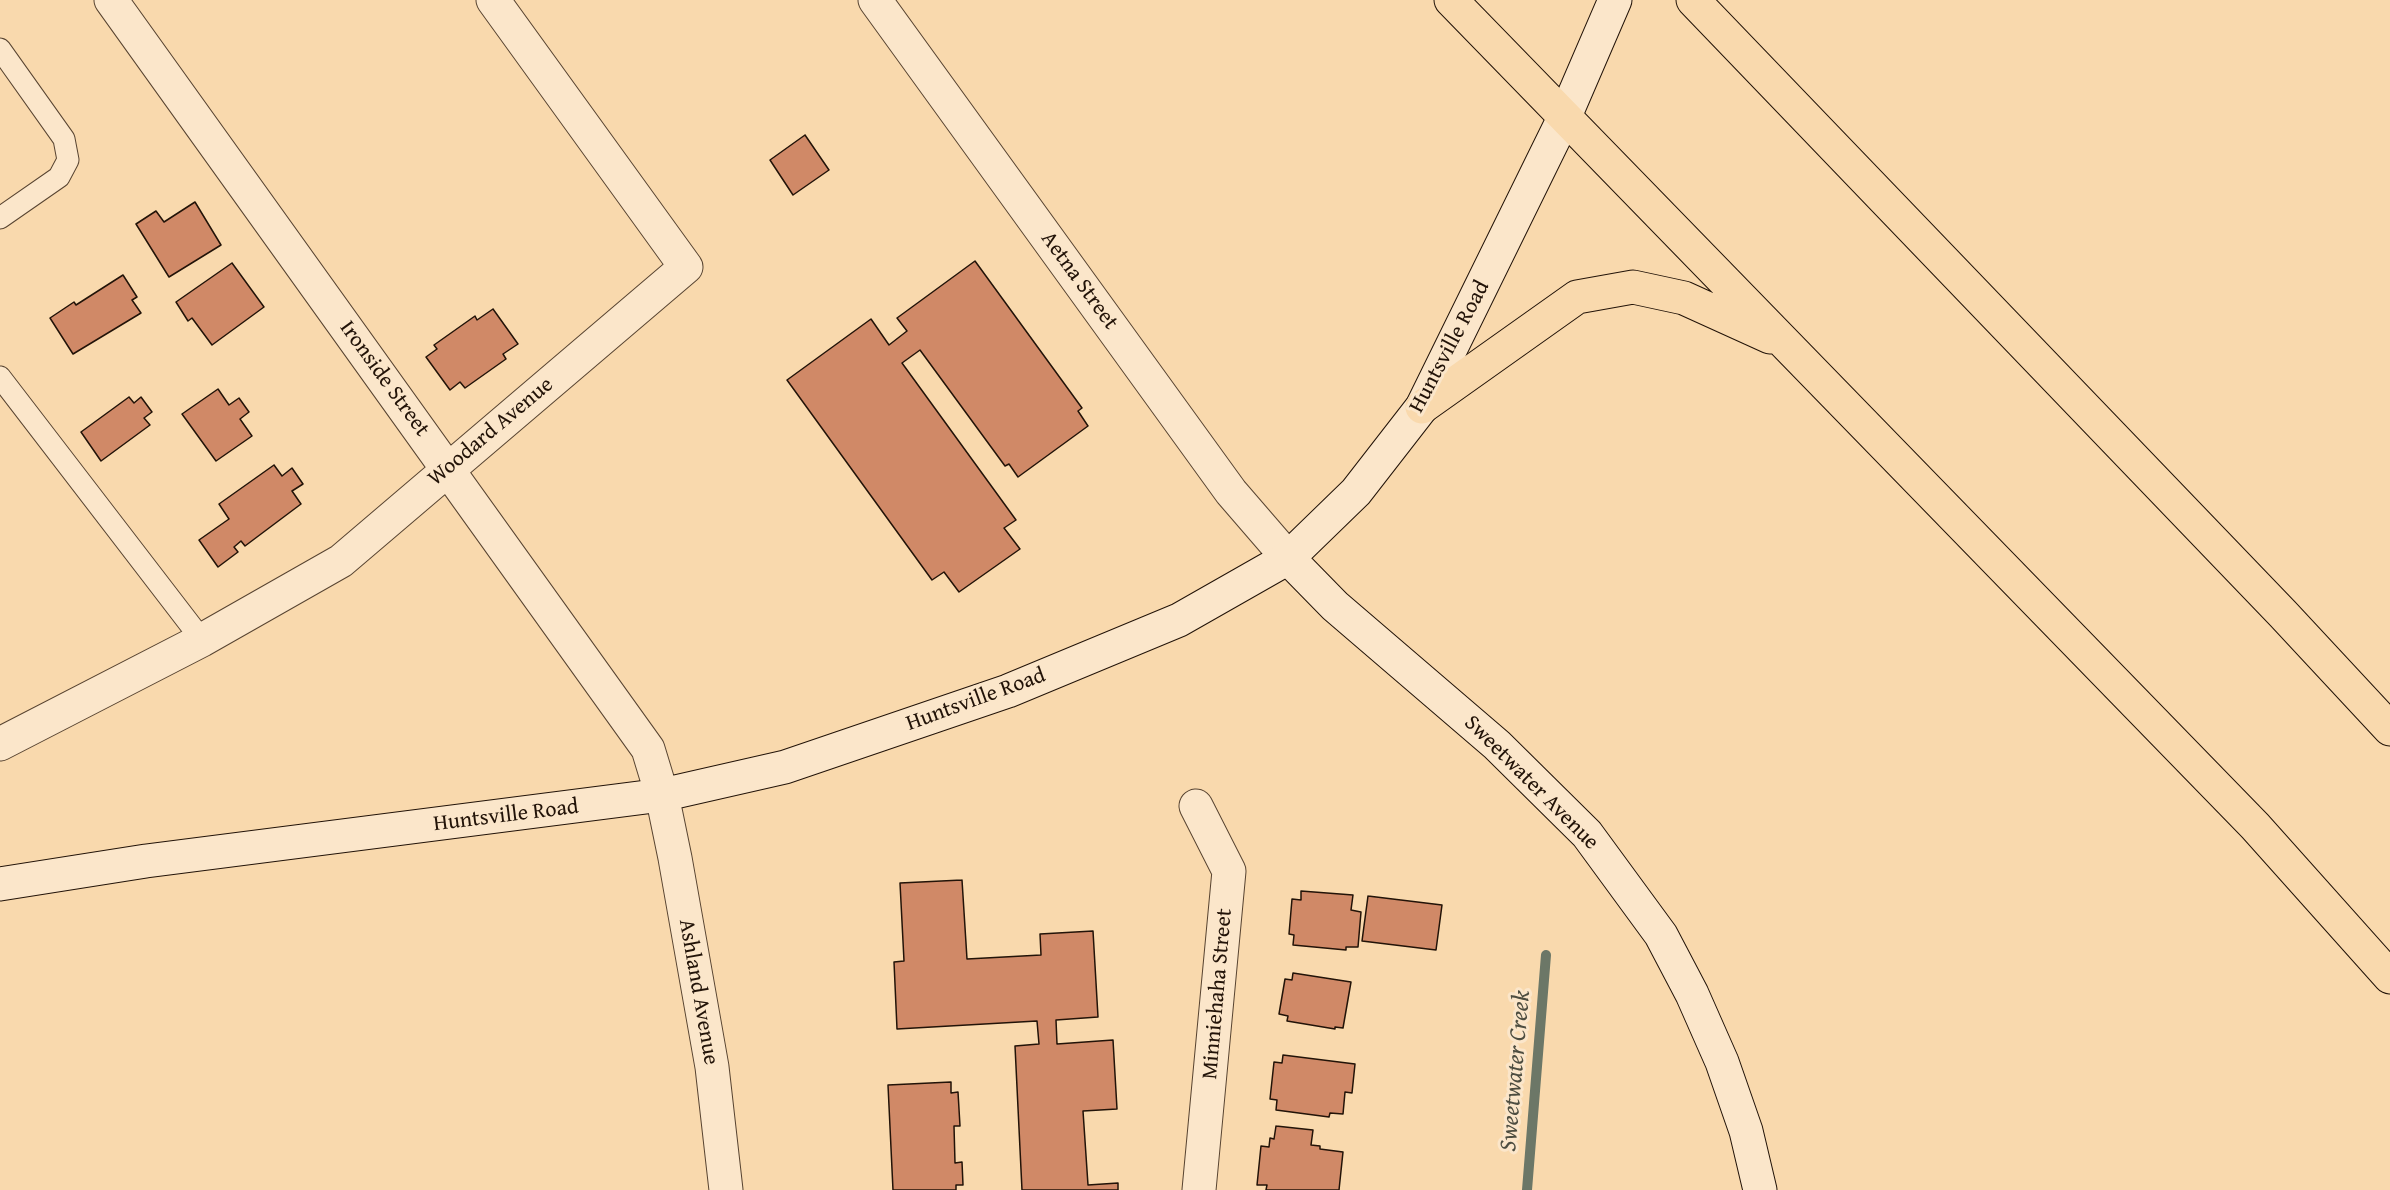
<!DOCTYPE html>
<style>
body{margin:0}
canvas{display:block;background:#f9d9ad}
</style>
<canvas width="2390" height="1190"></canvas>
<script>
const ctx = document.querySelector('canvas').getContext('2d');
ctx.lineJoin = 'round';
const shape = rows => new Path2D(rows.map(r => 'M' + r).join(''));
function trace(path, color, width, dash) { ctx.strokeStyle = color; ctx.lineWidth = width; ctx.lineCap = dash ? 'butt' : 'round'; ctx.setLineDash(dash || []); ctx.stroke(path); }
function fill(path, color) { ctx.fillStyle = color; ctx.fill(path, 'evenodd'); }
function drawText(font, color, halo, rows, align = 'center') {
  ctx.font = font + ' "Gentium Book Plus",serif'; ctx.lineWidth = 6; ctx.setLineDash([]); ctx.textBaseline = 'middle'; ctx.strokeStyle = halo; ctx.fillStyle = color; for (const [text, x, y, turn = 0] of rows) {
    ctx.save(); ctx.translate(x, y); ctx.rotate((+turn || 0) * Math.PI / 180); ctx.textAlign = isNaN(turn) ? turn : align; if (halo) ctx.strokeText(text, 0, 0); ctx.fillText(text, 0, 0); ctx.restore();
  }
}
const stream = shape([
 [1527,1190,1546,955]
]);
const building = shape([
 [805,135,829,170,793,195,770,160,805,135],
 [195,202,221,245,169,277,136,224,156,211,164,222,195,202],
 [975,261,1082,408,1078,411,1088,426,1018,477,1009,464,1005,466,920,350,902,363,1016,520,1004,528,1020,549,959,592,944,572,932,580,787,380,871,319,889,345,907,331,897,318,975,261],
 [232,263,264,307,212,345,192,318,188,321,176,302,232,263],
 [123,275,137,297,132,300,141,313,73,354,50,318,74,302,76,305,123,275],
 [493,309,518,344,503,354,506,359,465,388,460,382,450,390,426,357,437,349,434,345,475,316,477,320,493,309],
 [218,389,229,405,239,398,249,412,240,419,252,436,216,461,182,414,218,389],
 [129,397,134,403,141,397,152,412,144,418,150,425,101,461,81,432,129,397],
 [274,465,282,476,292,468,303,484,292,491,301,504,245,546,241,541,234,547,238,552,218,567,199,540,229,519,219,504,274,465],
 [962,880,967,959,1041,955,1040,934,1093,931,1098,1017,1056,1020,1057,1044,1113,1040,1117,1109,1083,1111,1088,1185,1118,1183,1118,1190,1022,1190,1015,1046,1039,1044,1037,1021,897,1029,894,962,904,961,900,883,962,880],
 [1301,891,1353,895,1351,910,1361,912,1358,947,1346,947,1346,950,1293,945,1294,935,1289,934,1292,899,1301,900,1301,891],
 [1368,896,1442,905,1436,950,1362,941,1368,896],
 [1293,973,1351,982,1343,1028,1335,1027,1335,1029,1287,1021,1288,1016,1279,1014,1285,979,1292,980,1293,973],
 [1283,1055,1355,1064,1352,1093,1345,1092,1343,1114,1330,1113,1329,1117,1276,1110,1277,1100,1270,1099,1274,1062,1282,1063,1283,1055],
 [951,1082,951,1093,958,1092,960,1126,954,1126,955,1163,962,1162,963,1185,956,1185,956,1190,893,1190,888,1085,951,1082],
 [1276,1126,1313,1130,1311,1145,1320,1146,1320,1149,1343,1152,1339,1190,1266,1190,1267,1185,1257,1185,1261,1146,1269,1147,1270,1138,1274,1139,1276,1126]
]);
const lane = shape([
 [0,49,64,139,68,160,59,177,0,218],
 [0,377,202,640]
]);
const street = shape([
 [111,0,648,749,662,795,675,858,712,1067,726,1190],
 [875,0,1231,492,1288,558],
 [0,744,202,640,341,561,686,267,493,0],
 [1196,806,1229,871,1199,1190]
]);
const secondary = shape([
 [1288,558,1335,606,1497,745,1587,834,1661,935,1692,994,1722,1062,1746,1131,1760,1190],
 [0,884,146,861,662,795,785,767,1008,691,1179,620,1288,558,1356,492,1422,407,1565,116,1615,0]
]);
const highway = shape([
 [1451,0,2255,826,2390,977],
 [1693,0,2283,614,2390,729],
 [1422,407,1577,297,1633,287,1684,298,1770,337]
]);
const streetNames = [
 ["Aetna Street",1079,281,54],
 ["Huntsville Road",1450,347,-62],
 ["Ironside Street",384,379,54],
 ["Woodard Avenue",491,432,-40],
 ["Huntsville Road",976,700,-20],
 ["Sweetwater Avenue",1531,783,45],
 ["Huntsville Road",506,816,-7],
 ["Ashland Avenue",698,992,80],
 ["Minniehaha Street",1218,994,-85]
];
const waterNames = [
 ["Sweetwater Creek",1516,1071,-85]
];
trace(stream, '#6c7767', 10);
fill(building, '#d08967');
trace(building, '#221308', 1.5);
trace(lane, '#584431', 23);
trace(street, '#584431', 35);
trace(secondary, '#221308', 35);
trace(highway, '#221308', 35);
trace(lane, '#fbe6ca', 21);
trace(street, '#fbe6ca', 33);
trace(secondary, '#fbe6ca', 33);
trace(highway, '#f9d9ad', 33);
drawText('22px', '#221308', '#fbe6ca', streetNames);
drawText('italic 24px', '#4d4d40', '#fbe6ca', waterNames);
</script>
